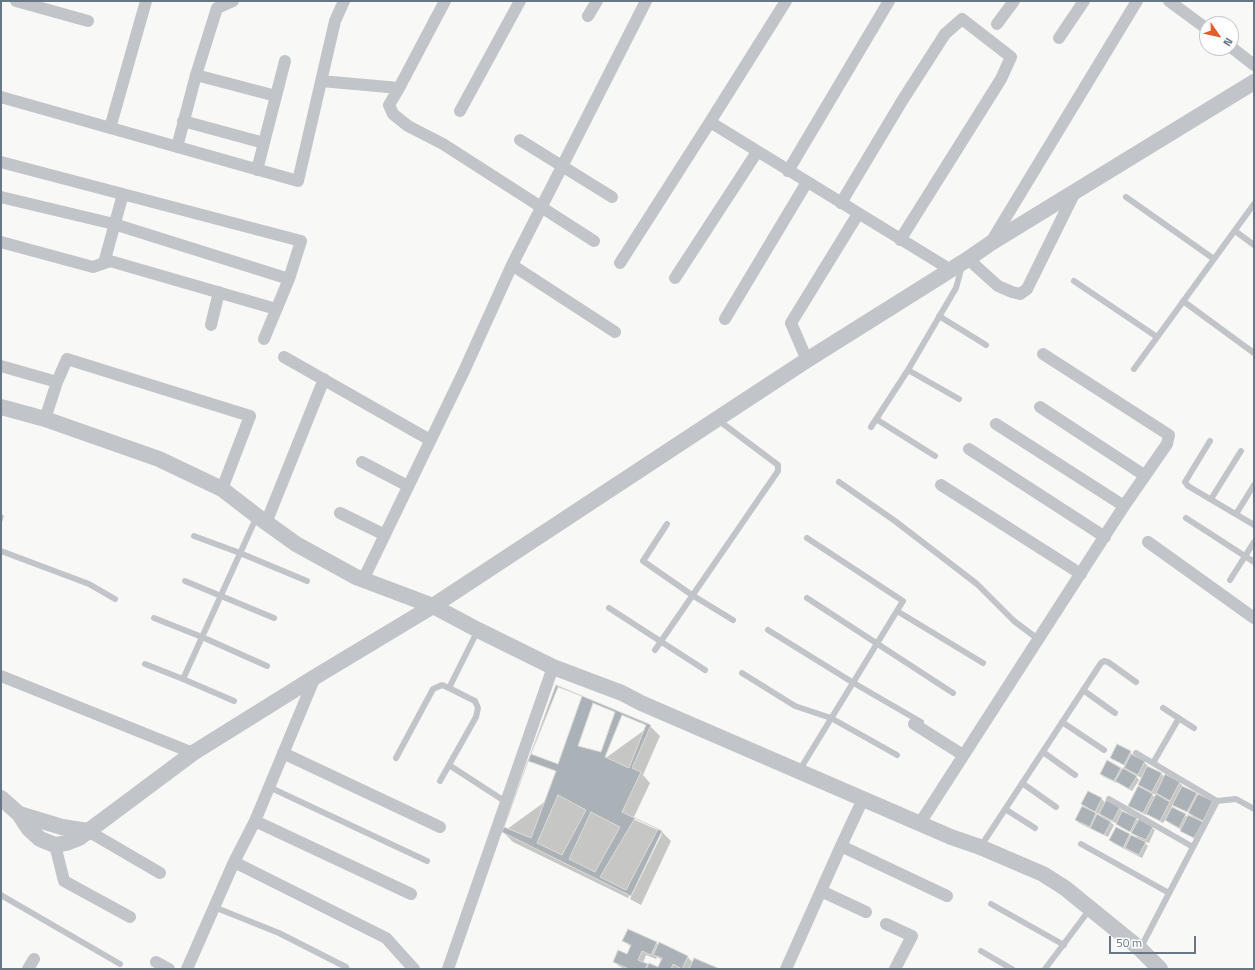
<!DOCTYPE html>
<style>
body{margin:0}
#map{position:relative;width:1255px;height:970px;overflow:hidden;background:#f8f8f6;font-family:"Titillium Web",sans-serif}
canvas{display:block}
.frame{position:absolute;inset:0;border:2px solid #677786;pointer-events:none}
.north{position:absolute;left:1199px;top:16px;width:40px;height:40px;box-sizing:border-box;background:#fff;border:1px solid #c2c9cf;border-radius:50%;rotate:124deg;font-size:11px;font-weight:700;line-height:16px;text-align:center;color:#677786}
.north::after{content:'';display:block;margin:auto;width:14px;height:18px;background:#e25d2c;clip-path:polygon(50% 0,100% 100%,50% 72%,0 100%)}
.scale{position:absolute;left:1109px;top:936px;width:87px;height:18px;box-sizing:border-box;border:2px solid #677786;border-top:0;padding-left:5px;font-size:12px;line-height:14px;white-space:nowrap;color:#677786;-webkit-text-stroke:3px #fff;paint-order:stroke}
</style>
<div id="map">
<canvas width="1255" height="970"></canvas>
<div class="frame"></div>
<div class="north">N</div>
<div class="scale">50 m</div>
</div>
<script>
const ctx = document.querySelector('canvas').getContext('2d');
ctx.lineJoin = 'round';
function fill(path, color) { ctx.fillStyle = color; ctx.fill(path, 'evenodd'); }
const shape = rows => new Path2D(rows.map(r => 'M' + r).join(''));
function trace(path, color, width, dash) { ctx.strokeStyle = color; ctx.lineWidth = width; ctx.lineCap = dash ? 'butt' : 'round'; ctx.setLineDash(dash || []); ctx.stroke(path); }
const shadow = shape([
 [1,513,4,516,1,526],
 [650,726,660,736,643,775,650,783,633,819,662,832,671,841,641,905,630,899,662,834,659,834,628,898,513,842,503,832],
 [1130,752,1133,755,1133,756,1144,762,1147,765,1147,766,1161,774,1165,777,1179,782,1182,785,1182,786,1212,802,1215,805,1206,823,1199,820,1205,826,1198,840,1184,833,1182,830,1169,823,1165,820,1163,823,1150,816,1147,813,1146,815,1132,808,1130,805,1144,790,1139,785,1142,778,1134,774,1139,780,1132,791,1118,783,1117,783,1104,777,1101,774,1121,768,1123,770,1125,766,1111,757],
 [1150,792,1156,795,1155,798],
 [1173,804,1176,807,1176,806,1192,814,1191,815,1195,819,1189,816,1189,815,1188,817,1171,808],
 [1088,792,1102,799,1105,803,1119,808,1123,812,1152,828,1155,830,1149,843,1142,840,1148,846,1142,858,1113,843,1110,840,1117,828,1132,837,1139,839,1133,833,1120,827,1116,823,1108,820,1114,825,1108,837,1079,823,1076,820,1087,809,1082,804],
 [1094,811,1098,814,1099,813,1105,819,1097,815],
 [624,941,656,943,659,945,687,956,693,963,717,969,625,969,619,966,614,962,627,955,631,947],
 [646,955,656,959,657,957,662,960,658,969,649,966,643,963]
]);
const building = shape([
 [556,685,651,725,632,768,641,772,622,812,662,831,631,896,502,832,556,685],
 [558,687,582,696,558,764,531,754,558,687],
 [593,703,615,712,601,752,578,746,593,703],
 [622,715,646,725,629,768,605,757,622,715],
 [1117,744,1131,751,1124,765,1110,758,1117,744],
 [1131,754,1145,761,1138,775,1124,768,1131,754],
 [1107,760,1121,768,1114,781,1100,774,1107,760],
 [528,761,556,771,531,838,504,827,528,761],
 [1147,766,1162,773,1152,792,1138,785,1147,766],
 [1123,768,1137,776,1129,789,1115,781,1123,768],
 [1165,774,1180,782,1170,801,1156,793,1165,774],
 [1138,786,1153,794,1143,813,1128,806,1138,786],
 [1182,786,1197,793,1187,812,1172,805,1182,786],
 [1088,791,1102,798,1095,812,1081,804,1088,791],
 [1156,794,1170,802,1160,821,1146,814,1156,794],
 [1198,794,1213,801,1203,821,1188,813,1198,794],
 [558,795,586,810,562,855,537,843,558,795],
 [1106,800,1120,807,1113,821,1099,814,1106,800],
 [1082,806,1096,813,1090,827,1075,820,1082,806],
 [1172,807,1186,814,1179,828,1165,820,1172,807],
 [1122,811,1137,818,1130,832,1116,824,1122,811],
 [591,812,620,827,595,872,569,859,591,812],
 [1097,814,1111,822,1104,835,1090,828,1097,814],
 [1188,815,1203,822,1194,838,1180,831,1188,815],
 [635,818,658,829,626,890,600,877,635,818],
 [1139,819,1153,827,1146,840,1131,833,1139,819],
 [1116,827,1130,834,1123,848,1109,840,1116,827],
 [1131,835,1146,842,1139,855,1125,848,1131,835],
 [628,929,657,942,651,955,642,951,638,960,648,964,645,969,629,969,613,962,618,950,627,954,631,945,622,941,628,929],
 [659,942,688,956,682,969,673,964,671,969,646,969,649,963,658,967,662,958,653,955,659,942],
 [694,958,720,969,689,969,694,958]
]);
const service = shape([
 [1126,197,1214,259],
 [1235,231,1254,245],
 [1074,281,1157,337],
 [1183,301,1254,353],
 [939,316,986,345],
 [1134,369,1254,204],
 [908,370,959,399],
 [876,419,935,456],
 [871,427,908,370,956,288,962,266],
 [1210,441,1185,482,1188,486,1254,525],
 [839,482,895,521,977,584,1014,621,1038,639],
 [1211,499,1241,451],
 [1236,514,1254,485],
 [1186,518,1254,562],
 [667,524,643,561,692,595,733,620],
 [194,536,240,553,307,581],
 [1,551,89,584,115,599],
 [1230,580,1254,542],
 [185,581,274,618],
 [807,598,953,693],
 [609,608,705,670],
 [897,611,983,663],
 [154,618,202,637,267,666],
 [768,630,852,682,921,722],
 [655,650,778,471,778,465,718,420],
 [145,664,183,679],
 [742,673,795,706,831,718,897,755],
 [1083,690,1115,713],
 [234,701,183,679,257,516],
 [1163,708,1194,728],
 [1062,722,1104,750],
 [1043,752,1075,775],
 [1136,753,1217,801],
 [396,758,433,689,442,685,449,688],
 [1153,763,1179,718],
 [449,765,506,802],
 [799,771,903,601,807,538],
 [440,781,476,717,478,708,475,701,449,688,478,630],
 [1022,783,1056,807],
 [269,787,427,861],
 [1109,799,1193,847],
 [1005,809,1035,828],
 [1081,844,1169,893],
 [981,846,1101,663,1104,661,1108,662,1136,682],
 [1,895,120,964],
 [991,904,1064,945],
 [214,907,279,933,336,962,346,967,347,969],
 [1140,949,1217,801,1236,799,1254,809],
 [981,951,1012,969],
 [1045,969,1090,909]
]);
const minor = shape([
 [16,1,88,21],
 [1169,1,1207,29],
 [588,16,597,1],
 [997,24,1014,1],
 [1059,38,1084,1],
 [1231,47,1254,65],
 [196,75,276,96],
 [321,81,399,88,389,105,393,114,408,126,443,144,594,241],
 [399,88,445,1],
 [1,97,298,181,335,21,344,1],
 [460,111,520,1],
 [183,121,264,143],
 [710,122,786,1],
 [110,128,146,1],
 [520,140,612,197],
 [177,147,196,75,217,8,233,1],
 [1,162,301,241,289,279,114,224,1,197],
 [257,170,285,61],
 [788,171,889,1],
 [841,203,902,101,945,34,962,19,1011,57,1001,79,900,240],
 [1,242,93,267,110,261,276,309],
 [991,242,1137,1],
 [968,259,998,286,1012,292,1020,294,1027,289,1075,192],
 [104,263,123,194],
 [620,263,710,122,951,270],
 [512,265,615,332],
 [675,278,757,152],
 [725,319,807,182],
 [211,325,219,292],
 [264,339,289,279],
 [284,357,430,440],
 [807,360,791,323,858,214],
 [1,366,57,382,45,419],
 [57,382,67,359,250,416,222,489],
 [1040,407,1144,475],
 [996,424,1124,506],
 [969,449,1105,537],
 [362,462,408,486],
 [941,485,1081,574],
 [340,513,385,535],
 [266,523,324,379],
 [1148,542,1254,618],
 [363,580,464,371,512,265,646,1],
 [1,676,193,753],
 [315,677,255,821,234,862,386,938,414,969],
 [914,724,963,755],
 [283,753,440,827],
 [863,799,841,846,947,896],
 [255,821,411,894],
 [920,823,1124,506,1167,444,1169,435,1043,354],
 [88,831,160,873],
 [55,845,64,881,130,917],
 [821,891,866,912],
 [886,924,912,936,895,969],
 [156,962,169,969],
 [28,969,34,959],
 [187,969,234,862],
 [448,969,553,667],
 [786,969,841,846]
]);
const tertiary = shape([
 [1,407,45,419,159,459,222,489,257,516,296,544,356,577,433,606,478,630,553,667,622,693,641,703,951,837,980,847,1043,874,1065,888,1140,949,1160,969],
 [1,798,19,814,29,829,40,839,55,845,66,843,79,838,193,753,315,677,433,606,717,419,807,360,968,259,991,243,1254,82],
 [19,814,62,827,88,831]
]);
fill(shadow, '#0003');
fill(building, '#aab2b8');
trace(building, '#dadad8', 1);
trace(service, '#c1c5c9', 6);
trace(minor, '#c1c5c9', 12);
trace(tertiary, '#c1c5c9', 16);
</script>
